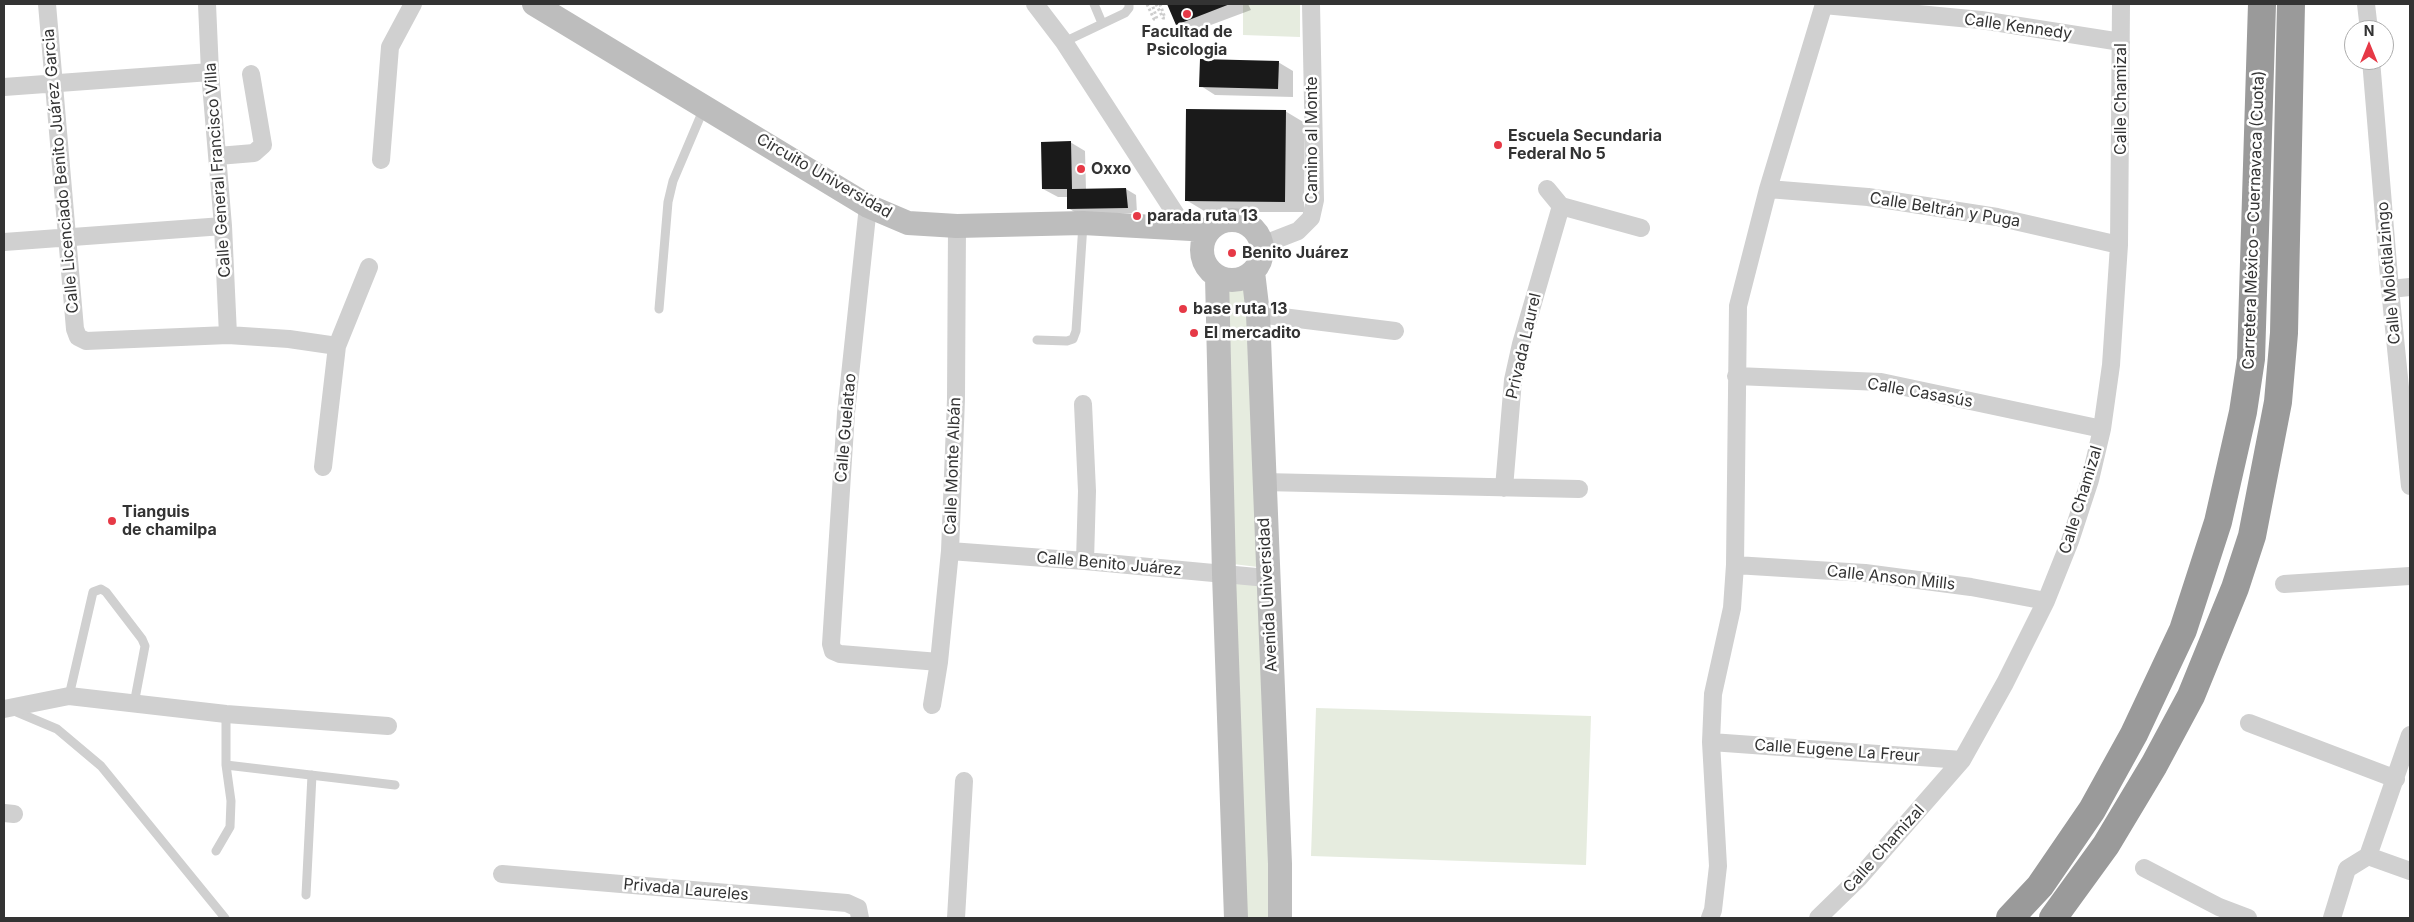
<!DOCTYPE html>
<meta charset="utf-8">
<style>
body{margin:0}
#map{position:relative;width:2414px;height:922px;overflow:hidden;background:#fff;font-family:Inter,sans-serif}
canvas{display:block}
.frame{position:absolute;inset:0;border:5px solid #333;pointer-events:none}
.north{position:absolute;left:2344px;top:20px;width:50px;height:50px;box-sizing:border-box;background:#fff;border:1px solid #adadad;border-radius:50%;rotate:0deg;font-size:14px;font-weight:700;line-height:20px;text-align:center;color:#333}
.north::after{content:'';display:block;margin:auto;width:18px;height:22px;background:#e63946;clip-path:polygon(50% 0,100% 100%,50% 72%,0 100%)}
</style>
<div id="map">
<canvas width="2414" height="922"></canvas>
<div class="frame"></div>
<div class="north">N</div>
</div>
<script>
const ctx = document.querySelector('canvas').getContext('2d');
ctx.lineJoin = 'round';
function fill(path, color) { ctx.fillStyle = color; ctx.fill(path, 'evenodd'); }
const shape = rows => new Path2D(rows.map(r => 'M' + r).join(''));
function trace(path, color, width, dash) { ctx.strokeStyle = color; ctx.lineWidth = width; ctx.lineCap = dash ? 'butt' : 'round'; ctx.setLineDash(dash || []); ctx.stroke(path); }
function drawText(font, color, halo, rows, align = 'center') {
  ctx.font = font + ' Inter,sans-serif'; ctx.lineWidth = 5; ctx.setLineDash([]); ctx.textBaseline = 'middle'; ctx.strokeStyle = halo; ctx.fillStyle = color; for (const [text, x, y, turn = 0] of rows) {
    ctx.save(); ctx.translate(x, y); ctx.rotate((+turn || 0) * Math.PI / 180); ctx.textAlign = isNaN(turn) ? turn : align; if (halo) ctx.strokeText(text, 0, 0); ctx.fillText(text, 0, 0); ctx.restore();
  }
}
const green = shape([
 [1243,4,1300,4,1300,37,1243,35],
 [1223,287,1249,287,1258,567,1233,564],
 [1232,581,1263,586,1274,918,1244,918],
 [1316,708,1591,716,1586,865,1311,856]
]);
const shadow = shape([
 [1169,4,1248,4,1251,10,1192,32,1177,24],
 [1278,62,1293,71,1293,97,1215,95,1201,86],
 [1285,111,1305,123,1304,212,1206,212,1186,200],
 [1070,142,1085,151,1086,190,1126,189,1136,195,1137,213,1078,214,1068,208,1068,197,1058,197,1043,189]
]);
const building = shape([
 [1167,4,1230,4,1176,25],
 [1200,59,1279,61,1278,89,1199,87],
 [1186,109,1286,110,1285,202,1185,201],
 [1071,141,1072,189,1126,188,1128,208,1067,209,1067,189,1042,189,1041,142]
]);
const path = shape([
 [1147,4,1154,19,1157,19,1152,4],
 [1156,4,1163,18,1165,18,1160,4]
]);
const lane = shape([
 [1094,4,1102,23],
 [1064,42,1125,13,1129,8,1129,4],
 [659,309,668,202,673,181,704,108],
 [1037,340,1067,341,1073,339,1076,331,1083,224],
 [69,696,93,592,101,589,106,592,142,639,145,646,134,704],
 [12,710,57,729,101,766,225,918],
 [226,714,226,765,395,785],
 [216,851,230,827,231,801,226,765],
 [306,895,312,775]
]);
const street = shape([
 [47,4,75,329,78,337,86,341,228,335,289,339,337,346],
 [207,4,210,72,223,226,228,335],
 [1035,4,1064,42,1184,227],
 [2366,4,2369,30],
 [1824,5,1981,20,2121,42],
 [2371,60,2390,289,2410,486],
 [4,87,210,72],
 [218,156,254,153,263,145,251,74],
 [381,160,390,47,413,4],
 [1547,189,1561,206,1641,228],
 [1768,189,1868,197,1997,217,2119,245],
 [868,206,846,413,831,644,833,651,840,654,939,662],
 [4,242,223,226],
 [1262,245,1298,231,1311,218,1315,200,1311,4],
 [2390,289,2410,287],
 [1258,314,1395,331],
 [1736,376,1881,382,2102,429],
 [1083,404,1087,491,1085,561],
 [323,467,337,346,369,267],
 [1263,482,1579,489],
 [1504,488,1513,380,1521,344,1561,206],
 [950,551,1085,561,1267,578],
 [1735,565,1865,573,1971,587,2046,601],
 [2284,584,2410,576],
 [932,705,939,662,950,551,956,399,957,226],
 [4,709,69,696,226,714,388,726],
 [2249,723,2396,779],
 [1711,742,1962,760],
 [4,813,14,814],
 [2368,856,2410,735],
 [2368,856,2410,871],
 [2144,868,2219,907,2248,918],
 [502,874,847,903,858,908,860,918],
 [956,918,964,781],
 [1710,918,1713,910,1718,866,1711,742,1713,694,1732,608,1735,565,1738,306,1768,189,1824,4],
 [1818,918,1859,878,1962,760,2005,683,2046,601,2070,541,2090,480,2102,429,2111,365,2119,245,2121,4],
 [2332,918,2347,869,2368,856]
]);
const secondary = shape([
 [534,4,868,206,908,223,957,226,1083,223,1209,230],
 '1202 250a30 30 0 1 1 60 0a30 30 0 1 1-60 0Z',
 [1253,272,1258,314,1280,864,1280,918],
 [1217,277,1224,574,1236,918]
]);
const highway = shape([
 [2010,918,2040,886,2092,810,2134,734,2183,630,2218,522,2243,412,2251,359,2262,4],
 [2053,918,2106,845,2154,765,2191,696,2235,588,2252,536,2278,402,2284,333,2291,4]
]);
const markers = [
 [1187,14,5,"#e63946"],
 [1498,145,5,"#e63946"],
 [1081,169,5,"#e63946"],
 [1137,216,5,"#e63946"],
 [1232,253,5,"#e63946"],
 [1183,309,5,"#e63946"],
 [1194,333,5,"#e63946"],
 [112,521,5,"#e63946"]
];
const streetNames = [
 ["Calle Kennedy",2018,27,8],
 ["Calle Chamizal",2121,99,-90],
 ["Camino al Monte",1312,140,-90],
 ["Calle General Francisco Villa",218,170,-94],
 ["Calle Licenciado Benito Juárez Garcia",61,171,-95],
 ["Circuito Universidad",824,176,30],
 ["Calle Beltrán y Puga",1945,210,9],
 ["Carretera México - Cuernavaca (Cuota)",2254,220,-88],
 ["Calle Molotlalzingo",2389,273,-95],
 ["Privada Laurel",1524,346,-77],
 ["Calle Casasús",1920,393,10],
 ["Calle Guelatao",846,428,-85],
 ["Calle Monte Albán",953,466,-88],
 ["Calle Chamizal",2081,500,-73],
 ["Calle Benito Juárez",1109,564,5],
 ["Calle Anson Mills",1891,578,6],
 ["Avenida Universidad",1268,595,-93],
 ["Calle Eugene La Freur",1837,751,4],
 ["Calle Chamizal",1884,849,-48],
 ["Privada Laureles",686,890,5]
];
const poiNames = [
 ["Facultad de",1187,32,"center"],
 ["Psicologia",1187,50,"center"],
 ["Escuela Secundaria",1508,136],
 ["Federal No 5",1508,154],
 ["Oxxo",1091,169],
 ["parada ruta 13",1147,216],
 ["Benito Juárez",1242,253],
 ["base ruta 13",1193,309],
 ["El mercadito",1204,333],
 ["Tianguis",122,512],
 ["de chamilpa",122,530]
];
fill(green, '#e6ecdf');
fill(shadow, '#0003');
fill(building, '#1a1a1a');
trace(path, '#cdcdcd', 3, [2.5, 2.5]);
trace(lane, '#d0d0d0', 9);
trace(street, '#d0d0d0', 18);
trace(secondary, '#bdbdbd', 24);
trace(highway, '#9a9a9a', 28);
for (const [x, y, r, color] of markers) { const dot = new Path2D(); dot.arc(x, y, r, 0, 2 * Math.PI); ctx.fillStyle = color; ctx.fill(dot); trace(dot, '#fff', 2); }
drawText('16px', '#333', '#fff', streetNames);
drawText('bold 16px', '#333', '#fff', poiNames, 'left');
</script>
